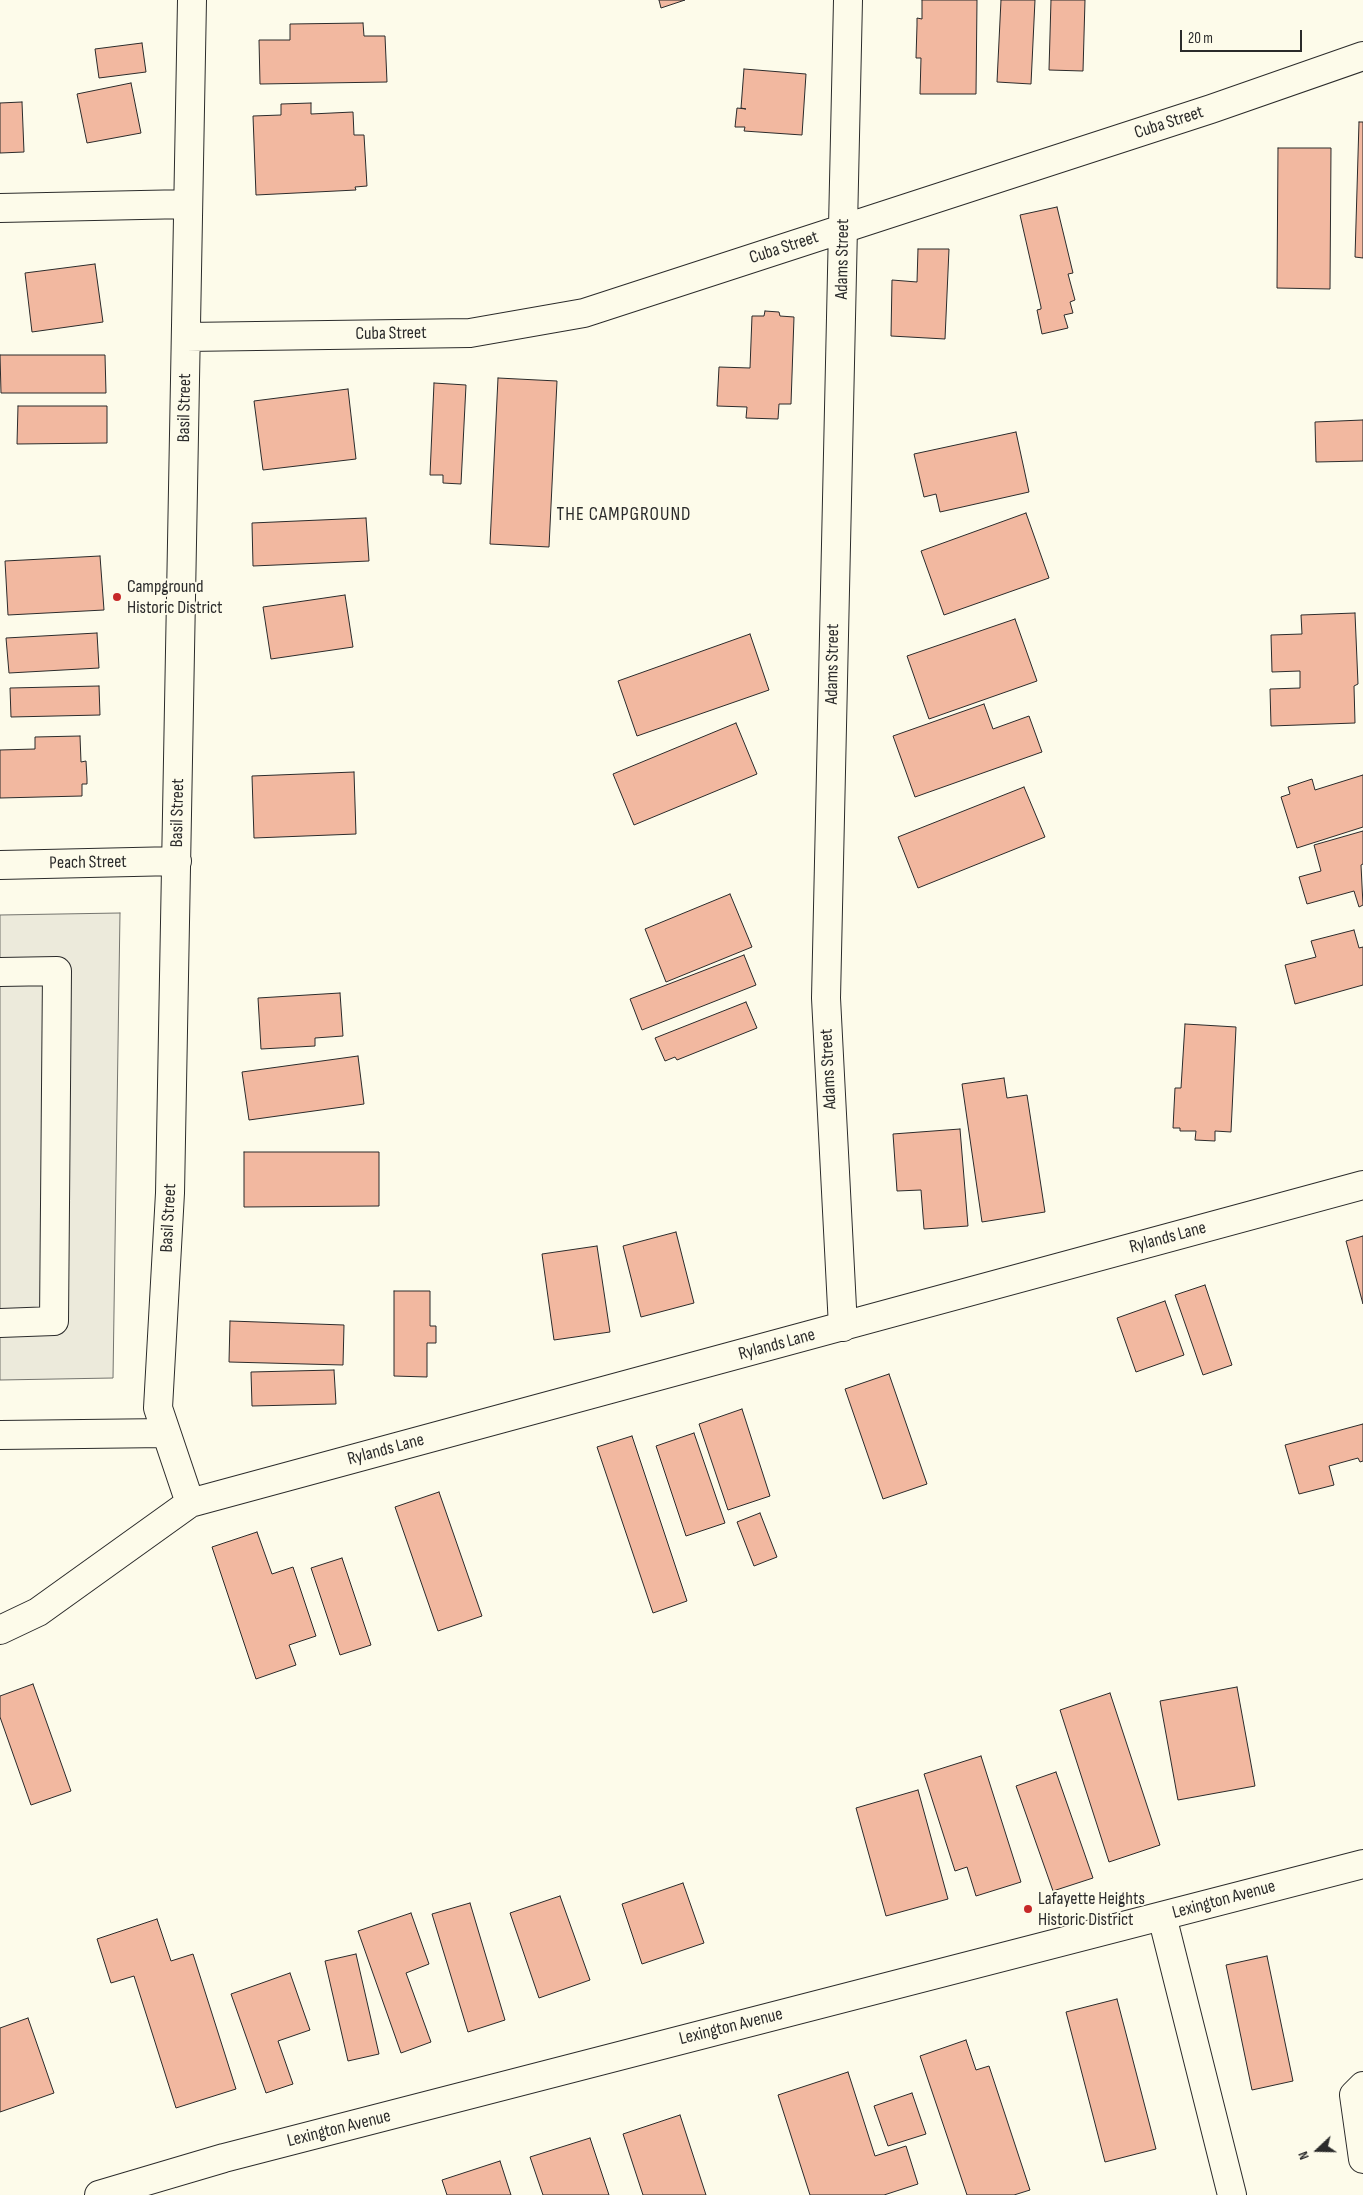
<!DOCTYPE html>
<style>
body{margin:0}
#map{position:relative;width:1363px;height:2195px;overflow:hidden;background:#fdfbea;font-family:"Sofia Sans Condensed",sans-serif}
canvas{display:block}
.north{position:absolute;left:1293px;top:2125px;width:50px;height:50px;-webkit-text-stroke:4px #fdfbea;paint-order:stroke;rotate:249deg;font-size:14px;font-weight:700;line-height:20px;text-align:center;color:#2b2b2b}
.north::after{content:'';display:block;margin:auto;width:18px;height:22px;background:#2b2b2b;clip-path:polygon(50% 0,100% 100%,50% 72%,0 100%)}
.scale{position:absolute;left:1180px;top:30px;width:122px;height:22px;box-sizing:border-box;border:2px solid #2b2b2b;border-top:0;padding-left:6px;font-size:15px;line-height:18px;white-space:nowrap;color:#2b2b2b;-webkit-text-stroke:4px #fdfbea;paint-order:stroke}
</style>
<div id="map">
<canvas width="1363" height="2195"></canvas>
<div class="north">N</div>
<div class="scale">20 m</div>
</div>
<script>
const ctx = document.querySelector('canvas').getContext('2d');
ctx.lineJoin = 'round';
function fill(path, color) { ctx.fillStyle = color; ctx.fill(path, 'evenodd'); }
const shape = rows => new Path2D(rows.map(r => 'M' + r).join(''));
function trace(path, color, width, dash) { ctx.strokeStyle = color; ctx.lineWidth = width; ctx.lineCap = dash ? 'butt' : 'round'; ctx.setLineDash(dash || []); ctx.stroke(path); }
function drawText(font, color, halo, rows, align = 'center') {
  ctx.font = font + ' "Sofia Sans Condensed",sans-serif'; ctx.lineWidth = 4; ctx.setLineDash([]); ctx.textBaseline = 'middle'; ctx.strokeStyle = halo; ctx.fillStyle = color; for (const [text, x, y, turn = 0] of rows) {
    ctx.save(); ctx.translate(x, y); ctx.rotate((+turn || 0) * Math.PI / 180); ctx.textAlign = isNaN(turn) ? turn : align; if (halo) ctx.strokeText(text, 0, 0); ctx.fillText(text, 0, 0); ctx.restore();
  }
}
const parking = shape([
 [120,913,113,1378,0,1380,0,915,120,913]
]);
const building = shape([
 [659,0,685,0,661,8,659,0],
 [922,0,977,0,976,94,920,94,921,58,916,58,917,25,917,18,922,19,922,0],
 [1001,0,1035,0,1031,84,997,82,1001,0],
 [1051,0,1085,0,1083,71,1049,70,1051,0],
 [363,23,364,36,385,36,387,82,260,84,259,40,290,40,290,24,363,23],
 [142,43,146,72,99,78,95,49,142,43],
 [744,69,806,74,802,135,744,131,745,127,735,127,737,108,746,109,741,108,744,69],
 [131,83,141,133,87,143,77,94,131,83],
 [22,102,24,152,0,153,0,103,22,102],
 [311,103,311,114,353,112,354,135,364,135,367,186,355,187,356,190,256,195,253,116,281,115,281,104,311,103],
 [1359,122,1363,122,1363,258,1355,257,1359,122],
 [1278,148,1331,148,1330,289,1277,288,1278,148],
 [1057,207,1073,273,1068,274,1075,300,1070,302,1073,313,1064,315,1068,328,1042,334,1037,310,1041,309,1041,307,1020,215,1057,207],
 [918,249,949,249,945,339,891,336,892,280,917,282,918,249],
 [95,264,103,322,32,332,25,273,95,264],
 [765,311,779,312,780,316,794,317,791,404,779,404,778,419,746,418,747,407,717,406,719,367,750,368,752,316,764,316,765,311],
 [0,355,105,355,106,393,1,393,0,355],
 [498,378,557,381,549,547,490,544,498,378],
 [434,383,466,385,461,484,443,483,443,475,430,475,434,383],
 [348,389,356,459,263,470,254,401,348,389],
 [18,406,107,406,107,443,17,444,18,406],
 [1363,420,1363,461,1316,462,1315,422,1363,420],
 [1016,432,1029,492,940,512,936,494,924,497,914,454,1016,432],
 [1026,513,1049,578,944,615,921,551,1026,513],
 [366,518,369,561,253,566,252,523,366,518],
 [100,556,104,610,8,615,5,561,100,556],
 [345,595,353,647,271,659,263,607,345,595],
 [1355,613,1358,684,1354,686,1355,723,1271,726,1270,689,1300,688,1300,671,1272,672,1271,635,1302,634,1301,615,1355,613],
 [1015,619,1037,681,929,719,907,656,1015,619],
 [97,633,99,668,9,673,6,638,97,633],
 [750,634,769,690,637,736,618,681,750,634],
 [99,686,100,715,11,717,10,688,99,686],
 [984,704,993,729,1029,716,1042,752,915,797,893,736,984,704],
 [736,723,757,774,634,825,613,774,736,723],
 [80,736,81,762,86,761,87,779,87,784,82,784,82,796,0,798,0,750,35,749,35,737,80,736],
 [354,772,356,834,254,838,252,776,354,772],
 [1363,775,1363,827,1297,848,1281,797,1290,794,1288,787,1312,779,1315,790,1363,775],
 [1024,787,1045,837,918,888,898,837,1024,787],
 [1363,831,1363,864,1361,865,1363,905,1359,907,1354,891,1307,904,1299,877,1321,871,1314,845,1363,831],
 [730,894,752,947,666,982,645,929,730,894],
 [1354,930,1359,948,1363,947,1363,985,1295,1004,1285,965,1316,957,1311,941,1354,930],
 [744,955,756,985,642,1030,630,999,744,955],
 [340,993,343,1036,315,1038,315,1046,261,1049,258,998,340,993],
 [746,1002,757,1028,677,1060,675,1057,665,1061,655,1038,746,1002],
 [1185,1024,1236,1027,1231,1132,1215,1131,1215,1141,1195,1140,1196,1131,1180,1131,1180,1128,1173,1128,1175,1088,1181,1088,1185,1024],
 [358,1056,364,1104,249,1120,242,1072,358,1056],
 [1004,1078,1007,1098,1027,1095,1045,1212,982,1222,962,1084,1004,1078],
 [960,1129,968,1226,924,1229,921,1190,897,1191,893,1134,960,1129],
 [244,1152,379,1152,379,1206,244,1207,244,1152],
 [676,1232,694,1303,641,1317,623,1246,676,1232],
 [1363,1236,1363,1304,1346,1241,1363,1236],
 [597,1246,610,1332,554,1340,542,1254,597,1246],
 [1205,1285,1232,1365,1203,1375,1175,1295,1205,1285],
 [394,1291,430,1291,430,1326,436,1326,436,1343,427,1343,427,1377,394,1376,394,1291],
 [1165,1301,1184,1355,1136,1372,1117,1318,1165,1301],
 [230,1321,344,1325,343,1365,229,1362,230,1321],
 [334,1370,336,1404,252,1406,251,1372,334,1370],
 [889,1374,927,1484,883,1499,845,1389,889,1374],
 [742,1409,770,1496,728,1510,699,1424,742,1409],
 [1363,1424,1363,1461,1360,1462,1358,1458,1329,1466,1334,1485,1299,1494,1285,1445,1363,1424],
 [694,1433,725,1523,686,1536,656,1446,694,1433],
 [632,1436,687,1601,653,1613,597,1447,632,1436],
 [439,1492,482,1616,438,1631,395,1507,439,1492],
 [760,1513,777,1557,754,1566,737,1522,760,1513],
 [257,1532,272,1574,293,1567,316,1636,289,1645,296,1665,256,1679,212,1547,257,1532],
 [342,1558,371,1645,340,1655,311,1568,342,1558],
 [33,1684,71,1791,31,1805,0,1717,0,1696,33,1684],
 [1237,1687,1255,1786,1178,1800,1160,1701,1237,1687],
 [1110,1693,1160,1845,1109,1862,1060,1710,1110,1693],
 [981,1756,1021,1882,976,1896,967,1867,955,1871,924,1774,981,1756],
 [1056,1772,1093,1878,1053,1891,1016,1786,1056,1772],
 [918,1790,948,1899,886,1916,856,1808,918,1790],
 [683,1883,704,1943,642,1964,622,1904,683,1883],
 [560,1896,590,1980,539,1998,510,1913,560,1896],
 [470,1903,505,2020,468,2032,432,1914,470,1903],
 [411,1913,429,1964,406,1973,431,2042,401,2053,358,1931,411,1913],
 [157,1919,171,1961,193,1954,236,2089,176,2108,134,1976,111,1983,97,1939,157,1919],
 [356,1954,379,2054,348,2061,325,1961,356,1954],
 [1267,1956,1293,2081,1252,2090,1226,1965,1267,1956],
 [290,1973,310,2030,278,2041,293,2084,266,2093,231,1994,290,1973],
 [1117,1999,1156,2149,1105,2162,1066,2012,1117,1999],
 [28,2018,54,2093,0,2112,0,2028,28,2018],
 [966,2040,976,2070,989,2066,1030,2190,1014,2195,967,2195,920,2056,966,2040],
 [848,2072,875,2156,906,2146,918,2184,884,2195,810,2195,778,2095,848,2072],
 [912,2093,926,2134,888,2146,874,2106,912,2093],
 [680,2115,706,2195,643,2195,623,2134,680,2115],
 [590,2138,609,2195,543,2195,530,2157,590,2138],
 [500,2161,511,2195,447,2195,442,2180,500,2161]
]);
const minor = shape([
 [0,208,188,204],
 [186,337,470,333,584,313,1211,109,1363,56],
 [0,865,177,861],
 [0,972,57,971,54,1321,0,1323],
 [843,1327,826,998,848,0],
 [0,1435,166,1433],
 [190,1503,158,1408,170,1193,192,0],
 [0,1630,38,1612,190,1503,1363,1185],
 [1162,1916,1232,2195],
 [1363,2086,1354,2095,1363,2159],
 [99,2195,224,2158,1363,1864]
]);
const markers = [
 [117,597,5,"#c62828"],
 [1028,1909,5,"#c62828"]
];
const streetNames = [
 ["Cuba Street",1169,123,-18],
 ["Cuba Street",784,248,-18],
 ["Adams Street",843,259,-89],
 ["Cuba Street",391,334,-1],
 ["Basil Street",185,408,-89],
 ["Adams Street",833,664,-89],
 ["Basil Street",178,813,-89],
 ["Peach Street",88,863,-1],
 ["Adams Street",829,1069,-93],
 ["Basil Street",169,1218,-87],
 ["Rylands Lane",1168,1238,-15],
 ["Rylands Lane",777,1345,-15],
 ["Rylands Lane",386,1450,-15],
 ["Lexington Avenue",1224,1900,-15],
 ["Lexington Avenue",731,2027,-14],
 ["Lexington Avenue",339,2129,-14]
];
const poiNames = [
 ["Campground",127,587],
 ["Historic District",127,608],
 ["Lafayette Heights",1038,1899],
 ["Historic District",1038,1920]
];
const neighbourhoodNames = [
 ["THE CAMPGROUND",624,515]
];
fill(parking, '#eceadb');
trace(parking, '#74746e', 1);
fill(building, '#f2b8a0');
trace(building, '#2b2b2b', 1);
trace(minor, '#2b2b2b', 30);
trace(minor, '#fdfbea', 28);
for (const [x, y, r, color] of markers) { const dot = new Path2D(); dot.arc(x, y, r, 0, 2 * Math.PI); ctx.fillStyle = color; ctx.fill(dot); trace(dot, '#fdfbea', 2); }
drawText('18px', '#2b2b2b', '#fdfbea', streetNames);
drawText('18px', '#2b2b2b', '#fdfbea', poiNames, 'left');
ctx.letterSpacing = '1px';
drawText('19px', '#2b2b2b', '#fdfbea', neighbourhoodNames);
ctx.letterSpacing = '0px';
</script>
